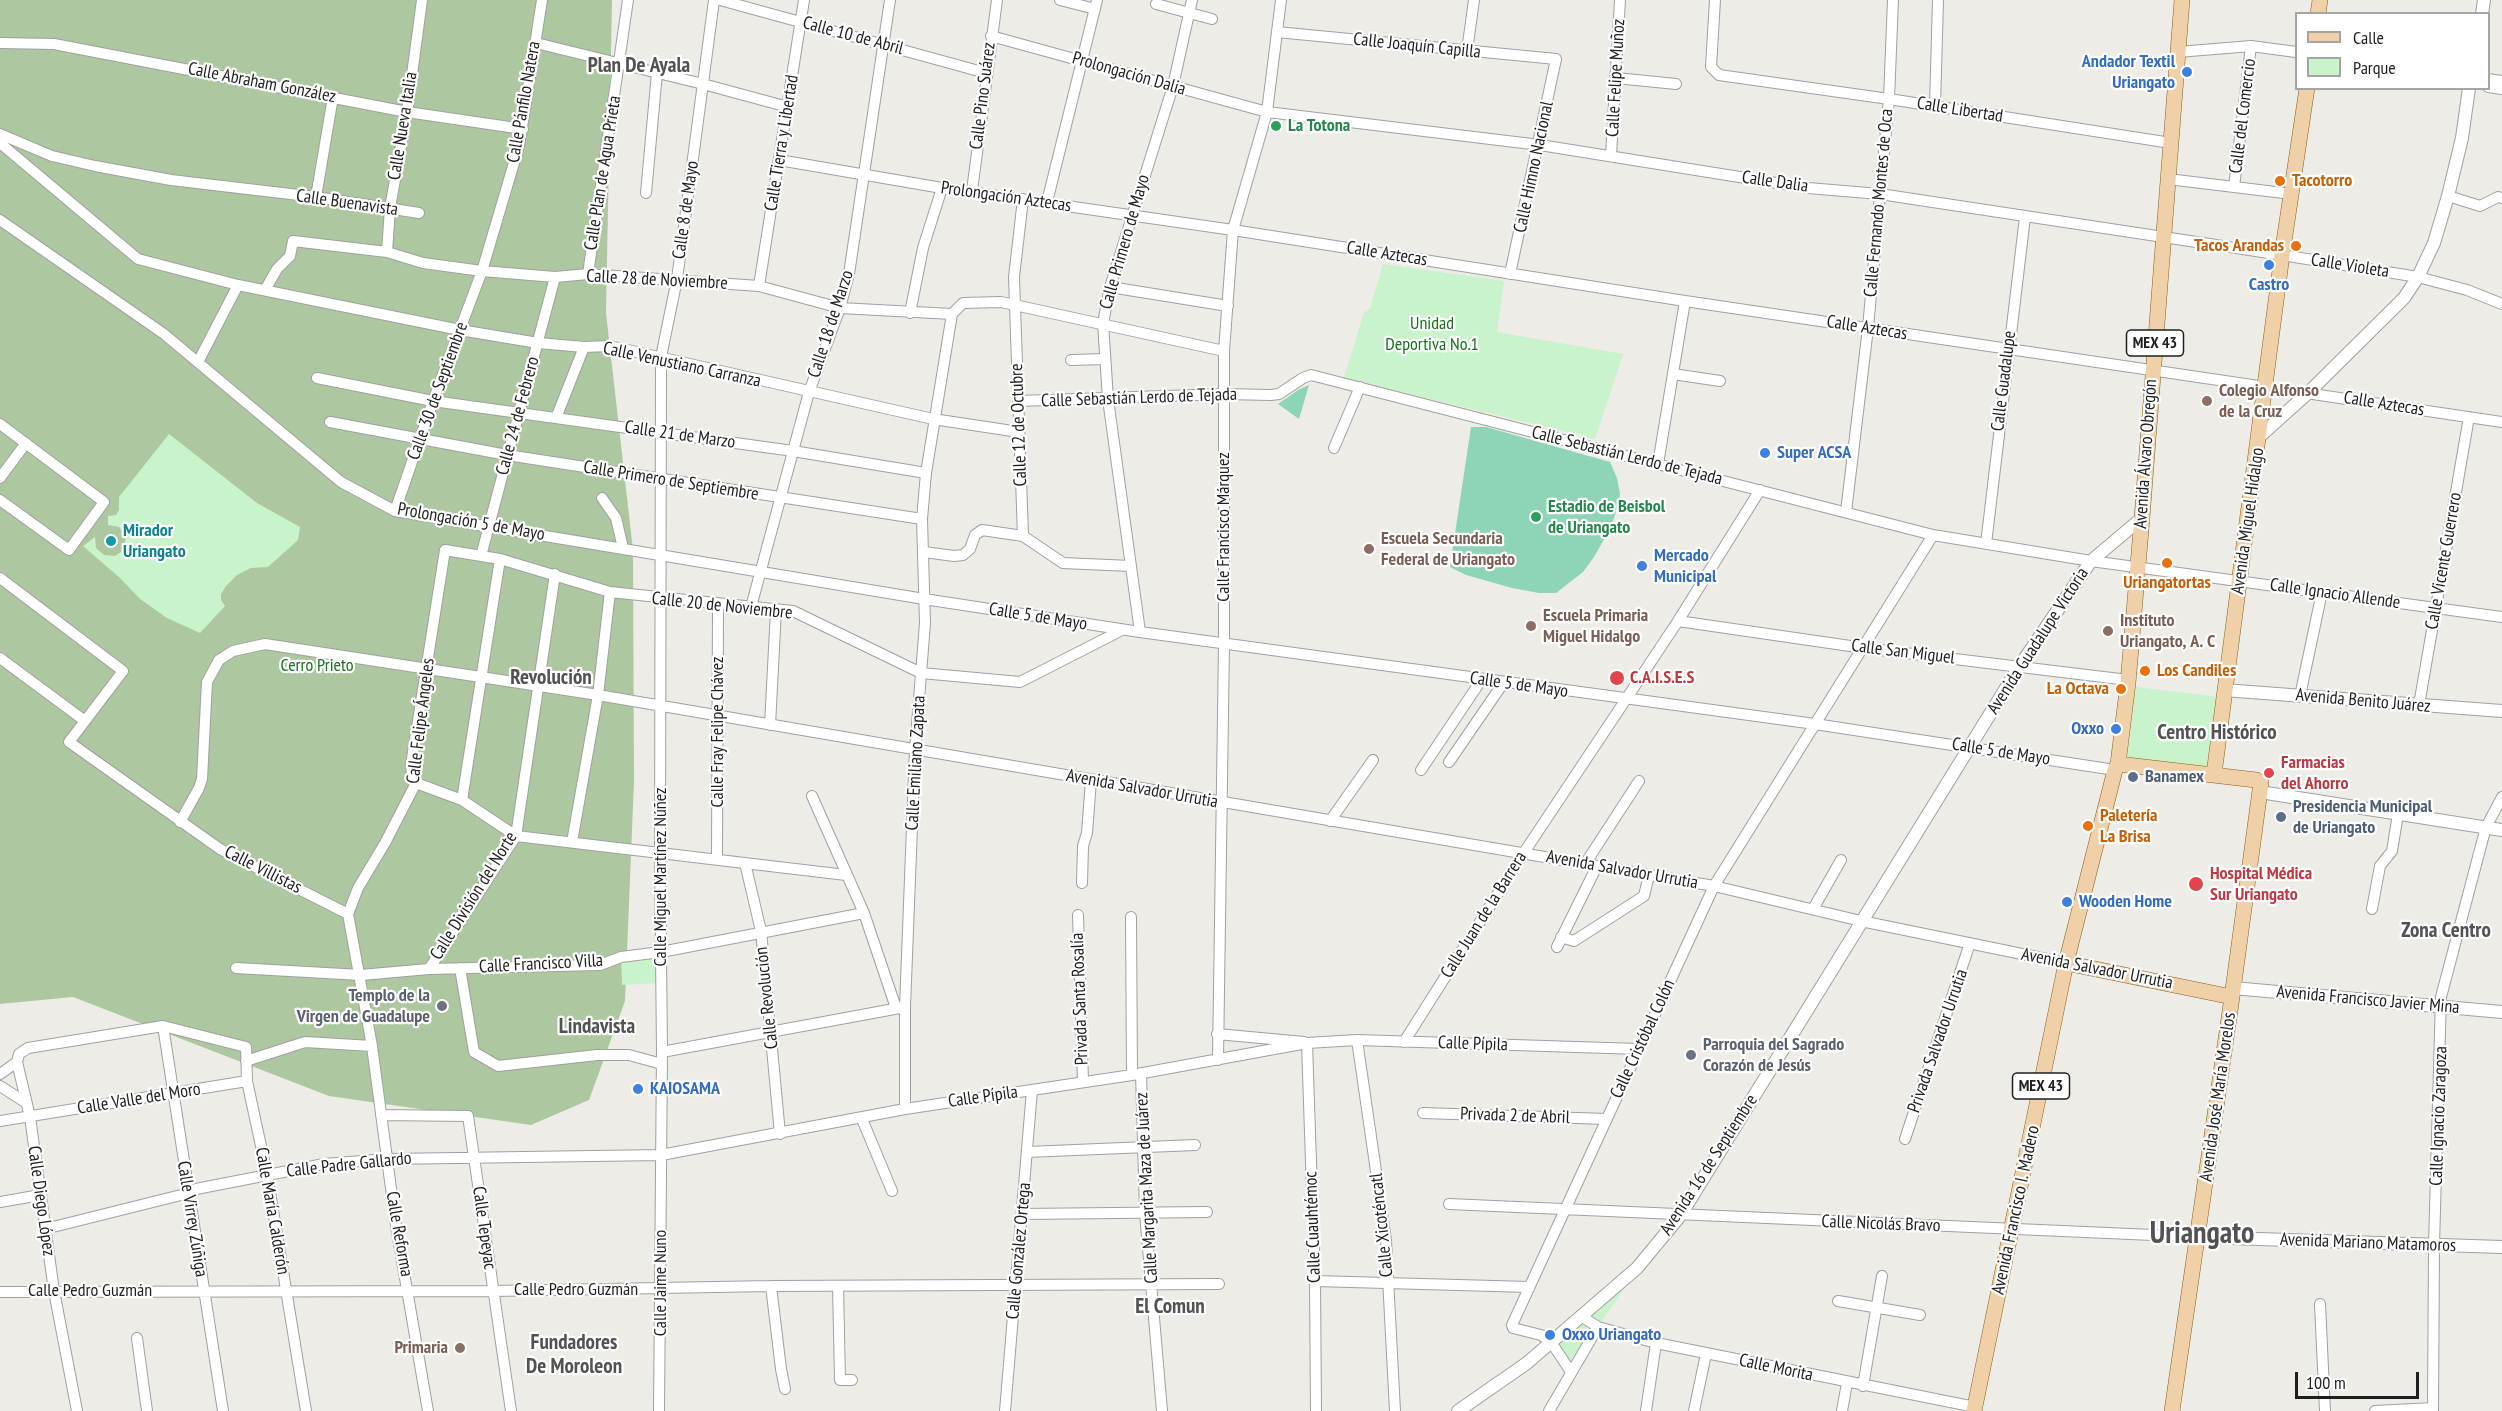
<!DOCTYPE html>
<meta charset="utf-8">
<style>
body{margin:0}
#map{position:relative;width:2502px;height:1411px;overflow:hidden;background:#eeece6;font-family:"PT Sans Narrow",sans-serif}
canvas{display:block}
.legend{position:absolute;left:2295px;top:12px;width:195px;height:78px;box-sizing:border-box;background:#fff;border:2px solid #a5a5a5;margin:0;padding:8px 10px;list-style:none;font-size:18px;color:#1f1f1f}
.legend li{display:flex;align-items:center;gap:12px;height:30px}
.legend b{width:30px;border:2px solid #a5a5a5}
.scale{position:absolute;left:2295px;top:1372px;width:124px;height:27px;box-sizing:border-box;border:3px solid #1f1f1f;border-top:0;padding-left:8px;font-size:18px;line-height:21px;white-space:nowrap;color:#1f1f1f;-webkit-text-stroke:4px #fff;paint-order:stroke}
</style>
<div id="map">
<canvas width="2502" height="1411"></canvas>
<ul class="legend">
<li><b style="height:8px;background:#f0d0a9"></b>Calle</li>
<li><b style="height:16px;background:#c9f3cb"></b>Parque</li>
</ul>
<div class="scale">100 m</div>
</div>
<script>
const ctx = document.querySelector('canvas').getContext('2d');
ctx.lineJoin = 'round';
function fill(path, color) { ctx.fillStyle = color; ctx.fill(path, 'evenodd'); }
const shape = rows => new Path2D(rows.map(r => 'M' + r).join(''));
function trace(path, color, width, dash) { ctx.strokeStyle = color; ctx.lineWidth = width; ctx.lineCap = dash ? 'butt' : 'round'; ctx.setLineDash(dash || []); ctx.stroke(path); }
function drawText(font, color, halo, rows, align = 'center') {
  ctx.font = font + ' "PT Sans Narrow",sans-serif'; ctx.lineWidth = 4.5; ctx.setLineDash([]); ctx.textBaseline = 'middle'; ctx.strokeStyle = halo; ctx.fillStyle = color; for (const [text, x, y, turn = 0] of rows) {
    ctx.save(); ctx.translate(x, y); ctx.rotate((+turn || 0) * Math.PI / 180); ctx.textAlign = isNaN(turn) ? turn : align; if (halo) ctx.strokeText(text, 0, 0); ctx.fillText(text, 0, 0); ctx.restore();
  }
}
const forest = shape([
 [0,0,612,0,606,313,633,550,634,781,625,1001,589,1100,531,1125,329,1096,73,997,0,1004]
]);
const park = shape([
 [1383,264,1504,281,1497,332,1623,354,1595,439,1344,378,1364,312,1370,309],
 [169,434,257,503,300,527,298,540,268,567,251,568,237,575,226,586,221,594,221,600,225,606,200,633,167,618,140,599,120,578,83,546,95,537,96,548,104,555,115,556,124,550,126,535,119,527,108,525,108,516,116,515,119,510,119,497],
 [2136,687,2220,697,2211,770,2127,760],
 [659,956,660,983,622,985,621,958],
 [1625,1288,1600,1323,1569,1361,1555,1344]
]);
const pitch = shape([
 [1309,385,1299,419,1278,404,1298,390],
 [1471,427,1486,427,1610,462,1617,478,1620,494,1618,506,1611,527,1594,557,1583,572,1556,593,1539,593,1512,588,1466,575,1450,567]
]);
const minor = shape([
 [720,0,986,73],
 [1060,0,1095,9],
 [1715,0,1711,67,1719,75,1889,99,2171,143],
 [1156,4,1212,19],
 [1277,32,1556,59,1510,274],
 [991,36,1267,112,1540,145,1808,188,1880,194,2282,255,2418,277,2467,290,2502,304],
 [0,43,54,44,407,112,523,129],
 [536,43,703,84,788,107],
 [1467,51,1474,0],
 [2178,52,2251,46,2296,52],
 [1616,78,1676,84],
 [2488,79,2502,81],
 [2488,87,2502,89],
 [1935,106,1938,0],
 [0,134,52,156,95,166,171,180,316,197,419,213],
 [0,143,138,259,238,285,460,330,538,343,584,347,610,346,933,419,1019,432],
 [1611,156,1620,0],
 [779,160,942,188,1233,230,1685,301,2502,422],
 [2168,179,2292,194],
 [2234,187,2251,46],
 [972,191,997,0],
 [646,193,657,73],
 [2448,196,2480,206,2498,197,2502,198],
 [316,197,333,97],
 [1023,199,1014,277,1023,536],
 [1047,202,1097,0],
 [0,220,164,334,341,482,395,511,924,599,1140,632,1815,724,2115,770],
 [387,252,390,208,407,112,422,0],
 [588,274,628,0],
 [759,286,804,0],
 [1110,287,1228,306],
 [265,290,277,269,290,256,293,241,387,252,423,263,482,271,555,277,588,274,759,286,840,308,952,314,963,303,1001,302,1224,351],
 [910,313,923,248,942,188],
 [1071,360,1105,359],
 [198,362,238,285],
 [1673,374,1720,381],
 [317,378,433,401,793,451,926,473],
 [1018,401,1224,394,1271,395,1279,394,1303,378,1311,375,1933,535,2091,561,2502,617],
 [556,418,584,347],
 [330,422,507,455,922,519],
 [0,424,104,502,69,550,0,500],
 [1334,448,1360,387],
 [1658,464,1685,301],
 [0,478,26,443],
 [602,498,616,518,623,548],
 [395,511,433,401,482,271,519,146,542,0],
 [1846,512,1868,328,1880,194,1889,99,1893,0],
 [1986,544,2025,217],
 [924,552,954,556,963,555,970,549,975,535,982,530,1023,536,1063,563,1131,566],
 [481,556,555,277],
 [0,578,123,671,69,742,220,849,348,914],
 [751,607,809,392,840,308,849,274,890,0],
 [1678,621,1864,648,2128,680],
 [1140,632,1108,399,1103,323,1110,287,1173,86,1192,0],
 [0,658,85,721],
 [2300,696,2322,592],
 [2419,705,2469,417],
 [770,725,776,610],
 [1449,762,1504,682],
 [1421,770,1482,679],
 [416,783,412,776,411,765,445,550,500,559,610,592,793,611,921,673,1020,682,1122,630],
 [416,783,462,800,516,836,846,875],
 [812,796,864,913,896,1008],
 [462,800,500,559],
 [1330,821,1373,760],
 [180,822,199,788,202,779,207,682,219,660,233,651,265,644,598,695,1714,886,1861,921,2066,963],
 [572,842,598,695,610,592],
 [717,859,718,605],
 [745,863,761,931,780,1134],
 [1585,864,1639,781],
 [1082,883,1083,846,1087,833,1091,780],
 [1813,909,1841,860],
 [2372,909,2380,866,2392,851,2398,814],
 [348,914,372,1046,396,1226,428,1411],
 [348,914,358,888,385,843,416,783],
 [1078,915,1083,1082],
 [1131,917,1132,1075],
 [1561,937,1574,941,1644,896,1649,875],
 [1557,947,1597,866],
 [236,968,361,975,429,969,600,965,621,957,661,952,864,913],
 [460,968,474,1052,498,1066,597,1055,629,1055,662,1064],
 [429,969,516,836,555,574],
 [163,1026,223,1411],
 [1217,1034,1304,1042],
 [1357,1040,1386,1240,1395,1411],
 [1404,1042,1523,854,1678,621,1760,490],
 [1307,1043,1315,1281,1316,1411],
 [662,1052,905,1007],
 [1218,1060,1224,644,1224,351,1233,230,1267,112,1281,0],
 [246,1061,305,1042,372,1046],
 [17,1062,30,1117,54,1291,77,1411],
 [1141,1073,1145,1213,1162,1411],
 [0,1074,17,1062,19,1054,28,1048,163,1026,246,1047,247,1081,267,1174,306,1411],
 [0,1086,25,1102],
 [905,1109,905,1007,915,750,925,623,922,519,926,473,952,314],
 [1423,1113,1607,1119],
 [381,1115,468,1116,511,1411],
 [862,1119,892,1191],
 [0,1121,247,1081],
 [1905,1139,1970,943],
 [1027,1152,1195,1145],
 [0,1202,40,1195],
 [1449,1204,2198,1237],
 [1022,1214,1207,1212],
 [45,1229,189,1193,196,1189,324,1164,387,1159,661,1155,905,1109,1132,1075,1307,1043,1357,1040,1639,1049],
 [1315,1281,1529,1287],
 [771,1286,781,1369,785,1389],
 [838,1286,840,1380,852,1380],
 [0,1292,493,1291,771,1286,1219,1284],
 [1838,1301,1920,1315],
 [2320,1304,2325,1411],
 [1581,1316,1598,1327,1656,1343,1975,1407],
 [137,1338,147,1411],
 [1571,1372,1551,1342,1541,1335,1513,1328,1512,1325,1714,886,1933,535],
 [1863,1386,1882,1276],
 [659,1411,662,1052,660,854,661,357,677,279,714,0],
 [1005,1411,1032,1090],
 [1549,1411,1598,1327],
 [1646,1411,1656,1343],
 [1694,1411,1706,1354],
 [1842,1411,1847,1383],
 [2375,1411,2433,1408],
 [2433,1411,2434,1245,2441,997,2486,827,2502,797]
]);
const tertiary = shape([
 [2482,14,2484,0],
 [2259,437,2309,392,2404,298,2418,277,2434,243,2448,196,2462,138,2469,88],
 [2224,690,2502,711],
 [2260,792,2502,830],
 [2233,988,2502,1012],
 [2198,1237,2502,1247],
 [1458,1411,1527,1363,1637,1268,1680,1216,2019,667,2091,561,2142,518]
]);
const primary = shape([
 [2318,14,2320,0],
 [2118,764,2256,780,2261,783,2232,997,2172,1411],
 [2214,774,2282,255,2307,88],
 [2066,963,2232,997],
 [1974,1411,2066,963,2115,770,2118,764,2128,683,2142,518,2182,0]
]);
const markers = [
 [2187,72,6,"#3f7fe0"],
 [1276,126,6,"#2e9e5b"],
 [2280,181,6,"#e8710a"],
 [2296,246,6,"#e8710a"],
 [2269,265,6,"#3f7fe0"],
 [2207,401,6,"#8d6e63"],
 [1765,453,6,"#3f7fe0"],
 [1536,517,6,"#2e9e5b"],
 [111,541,6,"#0f9aa8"],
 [1369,549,6,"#8d6e63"],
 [2167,563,6,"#e8710a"],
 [1642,566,6,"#3f7fe0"],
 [1531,626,6,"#8d6e63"],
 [2108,631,6,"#8d6e63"],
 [2145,671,6,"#e8710a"],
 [1617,678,8,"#e0444e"],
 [2121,689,6,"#e8710a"],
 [2116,729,6,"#3f7fe0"],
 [2269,773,6,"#e0444e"],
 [2133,777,6,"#5c6f8a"],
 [2281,817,6,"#5c6f8a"],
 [2088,826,6,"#e8710a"],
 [2196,884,8,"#e0444e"],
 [2067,902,6,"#3f7fe0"],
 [442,1006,6,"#6b7280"],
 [1691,1055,6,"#6b7280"],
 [638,1089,6,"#3f7fe0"],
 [1550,1335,6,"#3f7fe0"],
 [460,1348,6,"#8d6e63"]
];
const shields = [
 [2155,343,57],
 [2041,1086,57]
];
const shieldNames = [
 ["MEX 43",2155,343],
 ["MEX 43",2041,1086]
];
const streetNames = [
 ["Calle 10 de Abril",853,36,15],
 ["Calle Joaquín Capilla",1417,46,6],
 ["Prolongación Dalia",1129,74,16],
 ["Calle Felipe Muñoz",1616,78,-87],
 ["Calle Abraham González",262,83,11],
 ["Calle Pino Suárez",983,96,-83],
 ["Calle Pánfilo Natera",524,102,-80],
 ["Calle Libertad",1960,110,9],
 ["Calle del Comercio",2243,116,-83],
 ["Calle Nueva Italia",403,126,-81],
 ["Calle Tierra y Libertad",782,143,-81],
 ["Calle Himno Nacional",1534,167,-78],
 ["Calle Plan de Agua Prieta",603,173,-81],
 ["Calle Dalia",1775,182,8],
 ["Prolongación Aztecas",1006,197,8],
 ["Calle Buenavista",347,203,8],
 ["Calle Fernando Montes de Oca",1879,203,-85],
 ["Calle 8 de Mayo",686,210,-82],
 ["Calle Primero de Mayo",1125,242,-74],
 ["Calle Aztecas",1387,254,9],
 ["Calle Violeta",2350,266,9],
 ["Calle 28 de Noviembre",657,280,3],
 ["Calle 18 de Marzo",831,324,-72],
 ["Calle Aztecas",1867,328,9],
 ["Calle Venustiano Carranza",682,365,12],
 ["Calle Guadalupe",2004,381,-83],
 ["Calle 30 de Septiembre",438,391,-70],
 ["Calle Sebastián Lerdo de Tejada",1139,398,-2],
 ["Calle Aztecas",2384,404,9],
 ["Calle 24 de Febrero",518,416,-75],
 ["Calle 12 de Octubre",1019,425,-92],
 ["Calle 21 de Marzo",680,435,8],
 ["Avenida Álvaro Obregón",2146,454,-86],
 ["Calle Sebastián Lerdo de Tejada",1627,456,14],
 ["Calle Primero de Septiembre",671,481,9],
 ["Avenida Miguel Hidalgo",2248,521,-82],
 ["Prolongación 5 de Mayo",471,522,10],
 ["Calle Francisco Márquez",1224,527,-90],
 ["Calle Vicente Guerrero",2444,561,-80],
 ["Calle Ignacio Allende",2335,594,8],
 ["Calle 20 de Noviembre",722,606,6],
 ["Calle 5 de Mayo",1038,617,9],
 ["Avenida Guadalupe Victoria",2038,641,-57],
 ["Calle San Miguel",1903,652,7],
 ["Calle 5 de Mayo",1519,685,8],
 ["Avenida Benito Juárez",2363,701,5],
 ["Calle Felipe Ángeles",421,721,-83],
 ["Calle Fray Felipe Chávez",718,732,-90],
 ["Calle 5 de Mayo",2001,752,9],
 ["Calle Emiliano Zapata",916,763,-87],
 ["Avenida Salvador Urrutia",1142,789,10],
 ["Calle Villistas",263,870,27],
 ["Avenida Salvador Urrutia",1622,870,10],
 ["Calle Miguel Martínez Núñez",661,877,-90],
 ["Calle División del Norte",474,896,-58],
 ["Calle Juan de la Barrera",1484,915,-58],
 ["Calle Francisco Villa",541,964,-3],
 ["Avenida Salvador Urrutia",2097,969,11],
 ["Calle Revolución",767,998,-96],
 ["Privada Santa Rosalía",1080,999,-92],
 ["Avenida Francisco Javier Mina",2368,1000,5],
 ["Calle Cristóbal Colón",1643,1039,-65],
 ["Privada Salvador Urrutia",1938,1041,-71],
 ["Calle Pípila",1473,1044,2],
 ["Calle Pípila",983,1097,-8],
 ["Avenida José María Morelos",2218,1097,-82],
 ["Calle Valle del Moro",139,1099,-9],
 ["Privada 2 de Abril",1515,1116,2],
 ["Calle Ignacio Zaragoza",2439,1116,-88],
 ["Calle Padre Gallardo",349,1165,-6],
 ["Avenida 16 de Septiembre",1709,1165,-57],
 ["Calle Margarita Maza de Juárez",1147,1188,-93],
 ["Calle Diego López",41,1201,82],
 ["Avenida Francisco I. Madero",2016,1210,-78],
 ["Calle María Calderón",272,1211,80],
 ["Calle Virrey Zúñiga",192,1219,81],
 ["Calle Nicolás Bravo",1881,1224,2],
 ["Calle Xicoténcatl",1382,1225,-96],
 ["Calle Cuauhtémoc",1313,1227,-92],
 ["Calle Tepeyac",484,1228,82],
 ["Calle Reforma",399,1234,80],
 ["Avenida Mariano Matamoros",2368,1243,2],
 ["Calle González Ortega",1019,1251,-85],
 ["Calle Jaime Nuno",661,1283,-90],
 ["Calle Pedro Guzmán",576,1290],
 ["Calle Pedro Guzmán",90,1291],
 ["Calle Morita",1776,1368,12]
];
const shopNames = [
 ["Andador Textil",2175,62,"right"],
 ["Uriangato",2175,83,"right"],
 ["Castro",2269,285,"center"],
 ["Super ACSA",1777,453],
 ["Mercado",1654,556],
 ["Municipal",1654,577],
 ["Oxxo",2104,729,"right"],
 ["Wooden Home",2079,902],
 ["KAIOSAMA",650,1089],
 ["Oxxo Uriangato",1562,1335]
];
const leisureNames = [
 ["La Totona",1288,126],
 ["Estadio de Beisbol",1548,507],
 ["de Uriangato",1548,528]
];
const foodNames = [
 ["Tacotorro",2292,181],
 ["Tacos Arandas",2284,246,"right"],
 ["Uriangatortas",2167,583,"center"],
 ["Los Candiles",2157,671],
 ["La Octava",2109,689,"right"],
 ["Paletería",2100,816],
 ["La Brisa",2100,837]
];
const parkNames = [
 ["Unidad",1432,324],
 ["Deportiva No.1",1432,345],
 ["Cerro Prieto",317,666]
];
const educationNames = [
 ["Colegio Alfonso",2219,391],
 ["de la Cruz",2219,412],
 ["Escuela Secundaria",1381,539],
 ["Federal de Uriangato",1381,560],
 ["Escuela Primaria",1543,616],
 ["Miguel Hidalgo",1543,637],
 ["Instituto",2120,621],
 ["Uriangato, A. C",2120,642],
 ["Primaria",448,1348,"right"]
];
const cultureNames = [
 ["Mirador",123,531],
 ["Uriangato",123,552]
];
const healthNames = [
 ["C.A.I.S.E.S",1630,678],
 ["Farmacias",2281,763],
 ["del Ahorro",2281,784],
 ["Hospital Médica",2210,874],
 ["Sur Uriangato",2210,895]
];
const serviceNames = [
 ["Banamex",2145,777],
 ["Presidencia Municipal",2293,807],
 ["de Uriangato",2293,828]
];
const worshipNames = [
 ["Templo de la",430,996],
 ["Virgen de Guadalupe",430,1017],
 ["Parroquia del Sagrado",1703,1045,"left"],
 ["Corazón de Jesús",1703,1066,"left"]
];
const quarterNames = [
 ["Plan De Ayala",639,66],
 ["Revolución",551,678],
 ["Centro Histórico",2217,733],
 ["Zona Centro",2446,931],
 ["Lindavista",597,1027],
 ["El Comun",1170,1307],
 ["Fundadores",574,1343],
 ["De Moroleon",574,1367]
];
const townNames = [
 ["Uriangato",2202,1234]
];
fill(forest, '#adc8a0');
fill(park, '#c9f3cb');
fill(pitch, '#8ed4b7');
trace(minor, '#a0a0a0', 12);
trace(tertiary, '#a0a0a0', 14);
trace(primary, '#875e13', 16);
trace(minor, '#fff', 10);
trace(tertiary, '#fff', 12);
trace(primary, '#f0d0a9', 15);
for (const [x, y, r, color] of markers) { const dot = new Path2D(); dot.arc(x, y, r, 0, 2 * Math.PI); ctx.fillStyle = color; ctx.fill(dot); trace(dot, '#fff', 2); }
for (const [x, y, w] of shields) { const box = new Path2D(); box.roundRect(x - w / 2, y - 13, w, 26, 4.5); ctx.fillStyle = '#fff'; ctx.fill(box); trace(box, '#1f1f1f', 1.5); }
drawText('bold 16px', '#1f1f1f', null, shieldNames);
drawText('18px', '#1f1f1f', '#fff', streetNames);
drawText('bold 18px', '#366cbe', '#fff', shopNames, 'left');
drawText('bold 18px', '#27864d', '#fff', leisureNames, 'left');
drawText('bold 18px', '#c56008', '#fff', foodNames, 'left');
drawText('18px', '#1a701f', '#fff', parkNames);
drawText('bold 18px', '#785e54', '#fff', educationNames, 'left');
drawText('bold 18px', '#0d838f', '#fff', cultureNames, 'left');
drawText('bold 18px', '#be3a42', '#fff', healthNames, 'left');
drawText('bold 18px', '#4e5e75', '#fff', serviceNames, 'left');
drawText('bold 18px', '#5b616d', '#fff', worshipNames, 'right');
drawText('bold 21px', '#525252', '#fff', quarterNames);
drawText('bold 30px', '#525252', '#fff', townNames);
</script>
